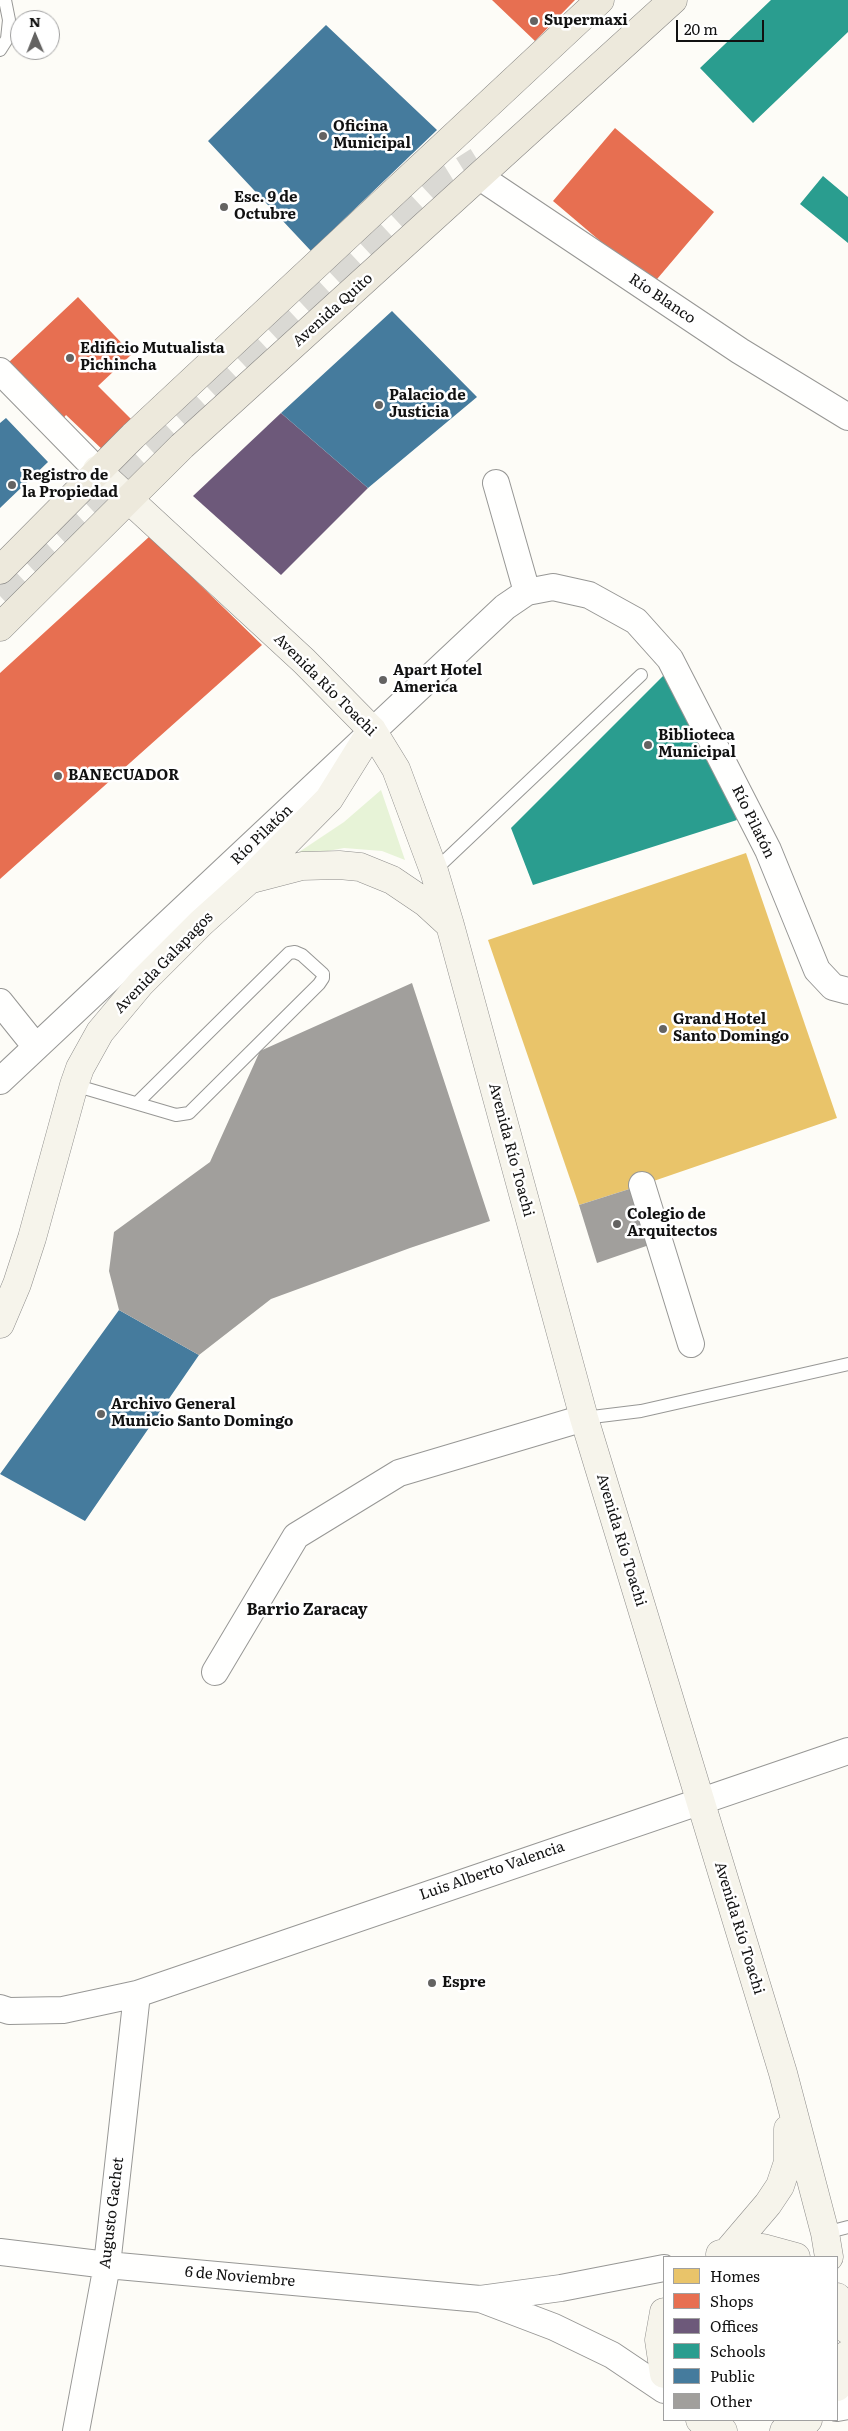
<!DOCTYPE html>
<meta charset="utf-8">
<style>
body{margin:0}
#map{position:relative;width:848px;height:2431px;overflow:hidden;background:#fdfcf7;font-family:Literata,serif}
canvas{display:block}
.legend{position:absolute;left:663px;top:2256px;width:175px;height:165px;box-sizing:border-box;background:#fff;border:1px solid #a0a0a0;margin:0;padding:6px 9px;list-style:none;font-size:15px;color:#111}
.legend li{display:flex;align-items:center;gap:10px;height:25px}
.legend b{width:25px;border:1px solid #a0a0a0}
.north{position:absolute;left:10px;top:10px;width:50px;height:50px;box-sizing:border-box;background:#fff;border:1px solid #a0a0a0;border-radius:50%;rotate:359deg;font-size:14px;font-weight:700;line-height:20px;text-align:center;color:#111}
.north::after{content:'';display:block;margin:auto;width:18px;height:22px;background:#646362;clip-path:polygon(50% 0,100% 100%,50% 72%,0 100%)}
.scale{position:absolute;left:676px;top:20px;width:88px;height:22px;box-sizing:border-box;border:2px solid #111;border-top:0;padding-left:6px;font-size:15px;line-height:18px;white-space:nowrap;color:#111;-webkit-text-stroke:4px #fff;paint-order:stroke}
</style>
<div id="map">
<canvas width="848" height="2431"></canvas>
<ul class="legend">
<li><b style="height:14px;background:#e9c46a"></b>Homes</li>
<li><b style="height:14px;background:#e76f51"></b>Shops</li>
<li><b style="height:14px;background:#6d597a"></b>Offices</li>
<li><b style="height:14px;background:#2a9d8f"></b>Schools</li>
<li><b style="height:14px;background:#457b9d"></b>Public</li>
<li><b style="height:14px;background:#a19f9c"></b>Other</li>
</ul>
<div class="north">N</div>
<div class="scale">20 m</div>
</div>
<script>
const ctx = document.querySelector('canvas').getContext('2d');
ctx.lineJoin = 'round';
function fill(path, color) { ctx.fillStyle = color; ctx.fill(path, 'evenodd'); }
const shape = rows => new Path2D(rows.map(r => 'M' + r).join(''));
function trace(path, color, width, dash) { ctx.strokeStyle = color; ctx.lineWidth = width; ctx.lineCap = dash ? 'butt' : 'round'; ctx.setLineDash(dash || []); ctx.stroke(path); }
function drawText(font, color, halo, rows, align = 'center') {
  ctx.font = font + ' Literata,serif'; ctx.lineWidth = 5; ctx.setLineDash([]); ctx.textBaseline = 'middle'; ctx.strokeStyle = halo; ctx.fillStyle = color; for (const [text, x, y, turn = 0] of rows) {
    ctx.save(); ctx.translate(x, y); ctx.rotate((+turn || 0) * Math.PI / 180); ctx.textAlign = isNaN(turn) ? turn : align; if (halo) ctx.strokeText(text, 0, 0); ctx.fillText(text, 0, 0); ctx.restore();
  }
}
const green = shape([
 [381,790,405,860,382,851,344,848,290,858,344,822]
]);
const homes = shape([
 [746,853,837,1118,642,1185,579,1205,488,940]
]);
const shops = shape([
 [492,0,575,0,535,41],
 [615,128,714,212,652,285,553,201],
 [78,297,132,354,98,386,134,422,105,452,66,415,62,420,8,363],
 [150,536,262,645,0,879,0,673]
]);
const offices = shape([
 [281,413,368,488,281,575,193,496]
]);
const schools = shape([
 [771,0,848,0,848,32,753,123,700,68],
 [823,176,848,197,848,243,800,204],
 [669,670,737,820,533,885,511,828]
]);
const public = shape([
 [326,25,437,130,311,251,208,141],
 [392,311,477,397,368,488,281,413],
 [6,418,48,462,0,508,0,423],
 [119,1310,199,1355,85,1521,0,1474]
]);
const building = shape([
 [412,983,490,1221,410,1248,271,1299,199,1355,119,1310,109,1271,114,1232,210,1162,260,1051],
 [642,1185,655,1243,597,1263,579,1205]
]);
const primaryTunnel = shape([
 [0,596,441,184,478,161]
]);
const lane = shape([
 [0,50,7,39,9,20,5,0],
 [434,871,641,675],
 [74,1085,176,1115,189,1113,319,984,323,978,323,974,302,955,295,952,289,953,137,1103],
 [584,1418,641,1411,848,1364],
 [825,2233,848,2227]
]);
const street = shape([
 [480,177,740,351,848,417],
 [0,371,97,470],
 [496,483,527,592],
 [0,1002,36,1047],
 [0,1081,505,607,527,592,553,587,589,595,636,621,670,659,768,850,817,970,833,987,848,991],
 [642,1185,691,1344],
 [215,1672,296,1536,399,1473,584,1418],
 [0,2008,9,2011,63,2010,137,1994,848,1751],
 [0,2252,107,2265,480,2299,561,2288,664,2268],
 [483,2300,554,2327,612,2355,664,2390],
 [837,2408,848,2406],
 [76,2431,107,2265,137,1994]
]);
const secondary = shape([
 [97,470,304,661,372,730,396,769,434,871,450,925,584,1418,783,2073,825,2233,829,2257],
 [252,879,302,866,339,865,360,867,392,880,426,903,450,925],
 [0,1324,17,1284,32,1238,74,1085,80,1068,100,1032,141,983,201,923,250,879,329,799,372,730],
 [728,2251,768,2204,780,2186,788,2162,788,2129],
 [720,2254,745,2248,763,2248,796,2257],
 [837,2297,843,2310,848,2330],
 [664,2312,659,2340,664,2374],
 [837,2387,848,2354],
 [700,2420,723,2431],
 [784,2431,808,2420]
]);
const primary = shape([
 [0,570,133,436,600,0],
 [0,627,182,446,673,0]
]);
const markers = [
 [534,21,5,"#646362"],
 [323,136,5,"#646362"],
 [224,207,5,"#646362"],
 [70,358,5,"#646362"],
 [379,405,5,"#646362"],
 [12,485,5,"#646362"],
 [383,680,5,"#646362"],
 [648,745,5,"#646362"],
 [58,776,5,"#646362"],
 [663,1029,5,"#646362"],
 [617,1224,5,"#646362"],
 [101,1414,5,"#646362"],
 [432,1983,5,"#646362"]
];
const poiNames = [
 ["Supermaxi",544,21],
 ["Oficina",333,127],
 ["Municipal",333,144],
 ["Esc. 9 de",234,198],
 ["Octubre",234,215],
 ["Edificio Mutualista",80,349],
 ["Pichincha",80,366],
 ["Palacio de",389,396],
 ["Justicia",389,413],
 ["Registro de",22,476],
 ["la Propiedad",22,493],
 ["Apart Hotel",393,671],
 ["America",393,688],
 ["Biblioteca",658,736],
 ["Municipal",658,753],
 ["BANECUADOR",68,776],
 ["Grand Hotel",673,1020],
 ["Santo Domingo",673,1037],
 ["Colegio de",627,1215],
 ["Arquitectos",627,1232],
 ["Archivo General",111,1405],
 ["Municio Santo Domingo",111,1422],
 ["Espre",442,1983]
];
const streetNames = [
 ["Río Blanco",662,299,34],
 ["Avenida Quito",333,310,-42],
 ["Avenida Río Toachi",325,685,45],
 ["Río Pilatón",753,822,64],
 ["Río Pilatón",262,835,-44],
 ["Avenida Galapagos",164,963,-46],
 ["Avenida Río Toachi",511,1150,75],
 ["Avenida Río Toachi",621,1540,73],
 ["Luis Alberto Valencia",492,1871,-19],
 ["Avenida Río Toachi",739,1928,73],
 ["Augusto Gachet",112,2213,-83],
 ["6 de Noviembre",240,2277,5]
];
const neighbourhoodNames = [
 ["Barrio Zaracay",307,1610]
];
fill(green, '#e7f3d7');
fill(homes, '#e9c46a');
fill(shops, '#e76f51');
fill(offices, '#6d597a');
fill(schools, '#2a9d8f');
fill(public, '#457b9d');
fill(building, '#a19f9c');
trace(primaryTunnel, '#dad9d4', 28, [28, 14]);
trace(lane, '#979795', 14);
trace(street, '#979795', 28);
trace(secondary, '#8e8d8b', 29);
trace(primary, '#858482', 29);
trace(lane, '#fffffe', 12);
trace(street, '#fffffe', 26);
trace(secondary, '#f6f4eb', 28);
trace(primary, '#ede9dc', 28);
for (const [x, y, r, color] of markers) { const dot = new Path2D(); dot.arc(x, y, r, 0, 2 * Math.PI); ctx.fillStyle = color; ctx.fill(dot); trace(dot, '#fff', 2); }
drawText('bold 15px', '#111', '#fff', poiNames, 'left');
drawText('15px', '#111', '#fff', streetNames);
drawText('bold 16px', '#111', '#fff', neighbourhoodNames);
</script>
